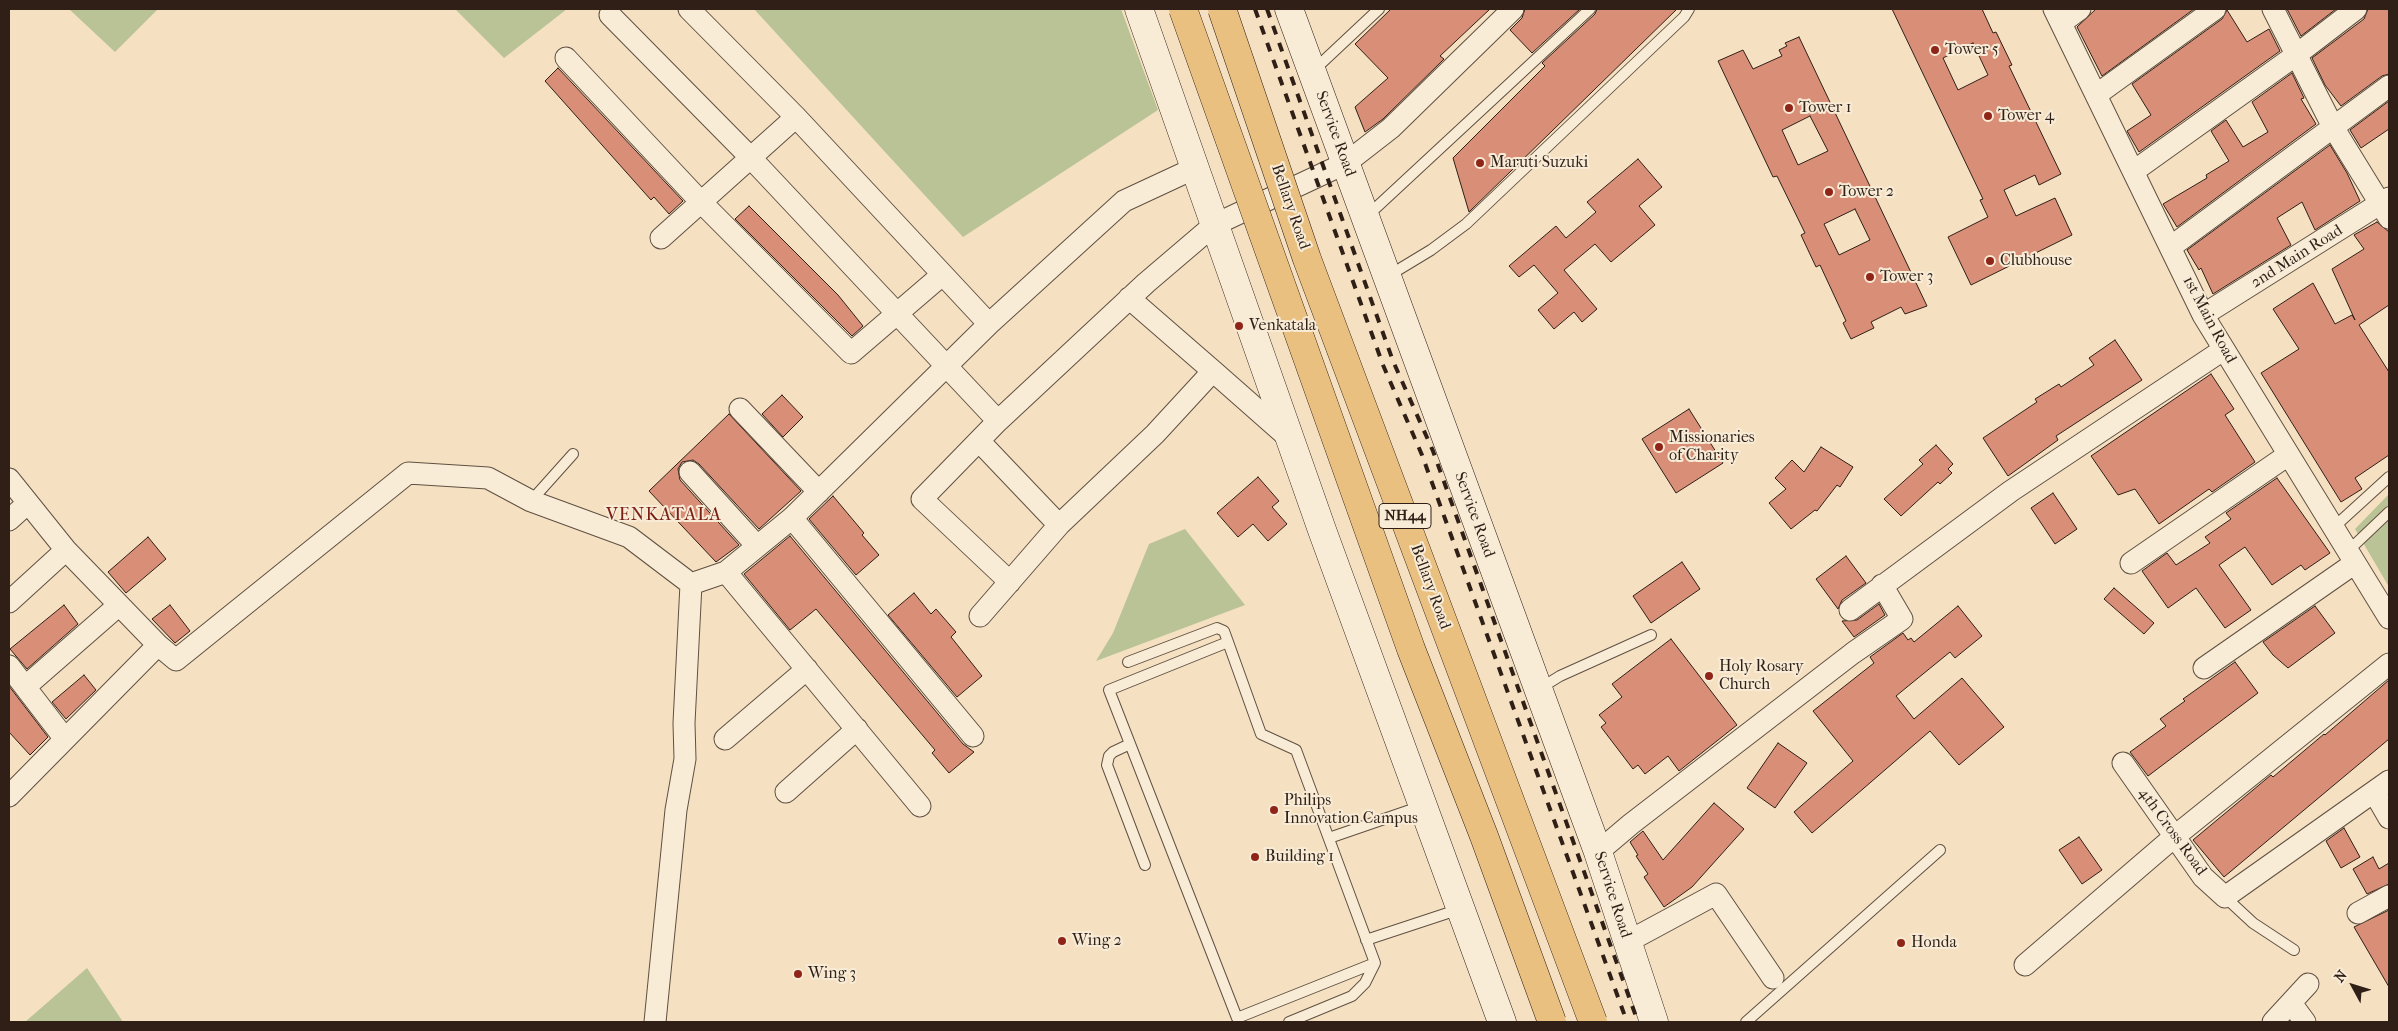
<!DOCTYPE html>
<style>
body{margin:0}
#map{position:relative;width:2398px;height:1031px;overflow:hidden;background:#f5e1c1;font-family:"IM FELL French Canon",serif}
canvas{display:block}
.frame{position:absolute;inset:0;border:10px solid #2f1f17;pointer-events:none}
.north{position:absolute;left:2328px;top:961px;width:50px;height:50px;-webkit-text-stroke:4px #f8ecd7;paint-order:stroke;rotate:309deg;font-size:14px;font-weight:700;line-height:20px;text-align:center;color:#2f1f17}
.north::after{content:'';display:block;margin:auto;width:18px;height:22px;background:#2f1f17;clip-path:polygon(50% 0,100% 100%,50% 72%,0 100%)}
</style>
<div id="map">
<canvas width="2398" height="1031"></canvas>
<div class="frame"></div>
<div class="north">N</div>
</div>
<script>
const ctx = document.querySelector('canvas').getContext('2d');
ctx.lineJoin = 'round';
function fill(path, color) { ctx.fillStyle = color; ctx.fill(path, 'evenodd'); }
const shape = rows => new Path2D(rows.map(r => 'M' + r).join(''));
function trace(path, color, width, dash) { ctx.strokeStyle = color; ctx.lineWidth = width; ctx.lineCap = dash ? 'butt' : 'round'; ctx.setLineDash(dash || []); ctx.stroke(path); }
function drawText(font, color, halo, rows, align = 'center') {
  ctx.font = font + ' "IM FELL French Canon",serif'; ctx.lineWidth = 4; ctx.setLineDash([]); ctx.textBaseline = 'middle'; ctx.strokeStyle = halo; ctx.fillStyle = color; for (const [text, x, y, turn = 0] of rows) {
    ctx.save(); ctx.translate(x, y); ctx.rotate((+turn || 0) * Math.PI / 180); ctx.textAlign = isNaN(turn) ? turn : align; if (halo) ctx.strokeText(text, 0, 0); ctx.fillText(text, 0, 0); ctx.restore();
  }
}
const green = shape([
 [69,9,158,9,115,52],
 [455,9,567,9,504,58],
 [754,9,1121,9,1158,110,963,237],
 [2389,494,2389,587,2355,529],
 [1185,529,1245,605,1096,661,1113,633,1149,544],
 [87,968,123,1022,25,1022]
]);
const building = shape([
 [1391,9,1490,9,1440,56,1444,59,1383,119,1365,132,1355,107,1388,78,1355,44,1391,9],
 [1525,9,1580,9,1532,53,1510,30,1522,18,1525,9],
 [1597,9,1677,9,1469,212,1453,158,1545,66,1542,63,1595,14,1597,9],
 [1892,9,1982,9,1993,33,1996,32,2012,65,2009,66,2061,174,2039,185,2035,175,2004,190,2016,216,2055,198,2072,235,1971,285,1948,237,1988,217,1980,200,1983,199,1892,9],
 [1973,43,1988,75,1958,90,1943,58,1973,43],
 [2096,9,2194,9,2102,76,2077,27,2096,9],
 [2287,9,2336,9,2301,36,2287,9],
 [2368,9,2389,9,2389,74,2382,76,2341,106,2325,85,2312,58,2364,19,2368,9],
 [2227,10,2247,42,2269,29,2280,51,2139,152,2127,131,2151,115,2132,84,2222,19,2227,10],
 [1799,37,1927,306,1905,314,1901,307,1871,322,1874,328,1851,339,1843,323,1846,321,1820,265,1816,267,1801,235,1805,233,1777,176,1773,177,1718,61,1743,50,1753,69,1782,56,1779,50,1787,46,1785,43,1799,37],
 [1810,116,1828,151,1798,165,1782,130,1810,116],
 [1855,209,1870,240,1839,255,1824,224,1855,209],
 [558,68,683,201,669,214,654,197,651,200,545,81,558,68],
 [2292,73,2304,98,2301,99,2316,124,2177,227,2163,204,2207,178,2206,175,2229,161,2211,131,2226,120,2243,147,2268,132,2252,102,2292,73],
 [2389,101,2389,129,2361,148,2350,130,2389,101],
 [2330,145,2347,173,2360,201,2315,230,2302,202,2277,218,2291,245,2213,294,2201,268,2199,270,2187,250,2330,145],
 [1638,159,1662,187,1639,206,1655,225,1611,262,1595,244,1564,270,1597,309,1582,322,1574,312,1554,329,1538,310,1558,293,1534,265,1519,277,1509,266,1556,226,1566,238,1596,212,1587,202,1638,159],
 [749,206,838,295,863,326,852,336,735,219,749,206],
 [2377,222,2389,232,2389,305,2359,325,2389,372,2389,455,2355,478,2362,489,2341,502,2261,373,2299,349,2273,309,2313,283,2335,324,2352,315,2355,320,2332,269,2364,249,2354,235,2377,222],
 [2115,340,2142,380,2056,436,2058,440,2008,476,1983,438,2037,402,2035,399,2059,384,2061,387,2094,365,2089,358,2115,340],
 [2211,374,2234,409,2225,415,2255,462,2212,492,2209,489,2159,524,2135,489,2118,495,2091,456,2211,374],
 [782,395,803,417,783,437,762,414,782,395],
 [1689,409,1723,463,1676,493,1642,439,1689,409],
 [729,414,801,491,759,529,699,464,693,460,682,462,678,469,680,480,739,545,716,562,649,491,729,414],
 [1936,445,1953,464,1948,469,1952,473,1940,484,1938,482,1901,516,1884,499,1923,464,1919,460,1936,445],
 [1821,447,1853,467,1840,487,1837,485,1817,511,1815,510,1791,529,1769,503,1786,489,1775,478,1792,460,1804,472,1821,447],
 [1258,477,1279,501,1272,507,1287,524,1268,541,1253,524,1238,537,1217,513,1258,477],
 [2277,478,2330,553,2305,570,2301,565,2272,585,2245,547,2219,565,2251,610,2225,628,2196,588,2168,608,2142,571,2167,553,2176,565,2210,543,2205,537,2231,519,2226,513,2277,478],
 [2053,493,2077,529,2055,544,2031,508,2053,493],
 [833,496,864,533,862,535,879,555,856,575,809,519,833,496],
 [790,536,963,744,974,752,949,773,932,753,935,750,816,609,790,630,744,574,790,536],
 [148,537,166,559,126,593,108,572,148,537],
 [1846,556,1866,583,1842,600,1838,609,1816,579,1846,556],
 [1682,562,1700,589,1651,623,1633,596,1682,562],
 [2114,588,2154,623,2144,634,2104,599,2114,588],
 [914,593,931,614,936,609,956,632,951,637,982,676,957,697,888,615,914,593],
 [1879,604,1885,615,1854,637,1842,621,1857,620,1879,604],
 [64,605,78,624,27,669,10,649,64,605],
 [170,605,190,631,175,643,152,619,170,605],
 [1958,606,1982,636,1955,658,1950,652,1896,696,1914,719,1962,678,2004,727,1959,765,1930,731,1812,833,1794,812,1853,761,1813,711,1874,663,1870,657,1903,633,1908,640,1911,638,1914,642,1958,606],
 [2315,606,2335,633,2288,668,2273,655,2263,642,2315,606],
 [1671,639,1737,725,1679,771,1668,756,1645,774,1638,765,1633,769,1601,727,1606,723,1599,715,1622,697,1612,684,1671,639],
 [2235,662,2258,693,2148,776,2130,752,2166,726,2160,719,2185,701,2183,699,2235,662],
 [84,675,96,690,66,719,52,702,84,675],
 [2389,680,2389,739,2224,877,2193,840,2271,775,2273,777,2324,734,2325,735,2389,680],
 [9,686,48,737,30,755,9,732,9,686],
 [1778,743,1807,763,1775,808,1747,788,1778,743],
 [1714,803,1744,829,1692,887,1664,907,1644,877,1648,874,1636,856,1638,855,1630,842,1643,831,1663,860,1714,803],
 [2344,828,2360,857,2341,868,2326,841,2344,828],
 [2079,837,2102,870,2082,884,2059,850,2079,837],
 [2373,857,2379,869,2389,863,2389,884,2367,894,2353,869,2373,857],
 [2389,910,2389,987,2354,927,2389,910]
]);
const lane = shape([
 [1314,70,1379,9],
 [1366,217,1590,9],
 [1388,276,1431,250,1466,224,1684,17,1689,9],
 [531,501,573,454],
 [2333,528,2389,477],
 [2348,551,2389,512],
 [1128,662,1217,628,1224,631,1228,642],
 [1539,689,1560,676,1651,635],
 [1130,744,1113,752,1109,756,1107,765,1145,865],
 [1329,838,1422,806],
 [2225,897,2253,923,2294,950],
 [1366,940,1460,909],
 [1289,1022,1352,996,1365,983,1375,963,1296,750,1261,734,1228,642,1109,690,1237,1018,1375,963],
 [1746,1022,1940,850]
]);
const street = shape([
 [689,9,796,117,989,324],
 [2054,9,2203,315,2389,618],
 [2273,9,2333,127,2389,218],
 [610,15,750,157,998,421,1146,283,1214,225,1346,163,1391,128,1513,9],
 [2061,23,2080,9],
 [566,58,700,201,851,353,942,275],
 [2096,95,2215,9],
 [2134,171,2296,55,2356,9],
 [661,238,796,117],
 [2172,246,2389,86],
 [2203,315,2389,198],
 [1213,371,1289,438],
 [740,409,819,492],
 [998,421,922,499,1010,582],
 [979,441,1059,525],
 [690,472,757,546],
 [9,479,66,550,158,645,9,796],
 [792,518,973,736],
 [9,520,28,503],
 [2131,563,2288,455],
 [726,572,920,806],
 [9,602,66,550],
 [1850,610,2011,491,2223,350],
 [980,616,1059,525,1155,434,1213,371,1129,298],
 [158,645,176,660,408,473,488,478,531,501,629,537,691,584,726,572,792,518,989,324,1124,201,1195,168],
 [9,666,65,739],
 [2204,668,2355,563],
 [25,687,119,605],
 [725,739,807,669],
 [2123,763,2203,877,2225,897,2389,781],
 [786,792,857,729],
 [2374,792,2389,818],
 [1598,852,1631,824,1853,653,1902,619,1882,585],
 [2358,913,2389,896],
 [1627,942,1716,894,1773,978],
 [2025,965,2174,837,2389,664],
 [2291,1003,2305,1022],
 [655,1022,676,810,685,759,684,723,691,584],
 [2273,1022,2308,984]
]);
const secondary = shape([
 [1139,9,1322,530,1502,1022],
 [1289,9,1598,852,1654,1022]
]);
const rail = shape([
 [1255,9,1383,365,1422,455,1627,1022],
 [1267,9,1393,361,1433,451,1638,1022]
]);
const highwayBridge = shape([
 [1183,9,1411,649,1484,836,1552,1022],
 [1222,9,1307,259,1593,1022]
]);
const markers = [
 [1935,50,5,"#8f2418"],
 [1789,108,5,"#8f2418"],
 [1988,116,5,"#8f2418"],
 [1480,163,5,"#8f2418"],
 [1829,192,5,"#8f2418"],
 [1990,261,5,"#8f2418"],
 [1870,277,5,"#8f2418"],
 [1239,326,5,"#8f2418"],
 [1659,447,5,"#8f2418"],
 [1709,676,5,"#8f2418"],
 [1274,810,5,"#8f2418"],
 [1255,857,5,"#8f2418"],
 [1062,941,5,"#8f2418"],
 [1901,943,5,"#8f2418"],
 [798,974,5,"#8f2418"]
];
const shields = [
 [1405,516,52]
];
const shieldNames = [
 ["NH44",1405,516]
];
const poiNames = [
 ["Tower 5",1945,50],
 ["Tower 1",1799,108],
 ["Tower 4",1998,116],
 ["Maruti Suzuki",1490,163],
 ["Tower 2",1839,192],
 ["Clubhouse",2000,261],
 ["Tower 3",1880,277],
 ["Venkatala",1249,326],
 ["Missionaries",1669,438],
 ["of Charity",1669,456],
 ["Holy Rosary",1719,667],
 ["Church",1719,685],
 ["Philips",1284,801],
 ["Innovation Campus",1284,819],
 ["Building 1",1265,857],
 ["Wing 2",1072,941],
 ["Honda",1911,943],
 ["Wing 3",808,974]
];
const streetNames = [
 ["Service Road",1335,134,70],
 ["Bellary Road",1290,207,71],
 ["2nd Main Road",2297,257,-32],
 ["1st Main Road",2209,320,62],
 ["Service Road",1474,515,70],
 ["Bellary Road",1430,587,70],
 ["4th Cross Road",2172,832,54],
 ["Service Road",1612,895,72]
];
const neighbourhoodNames = [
 ["VENKATALA",664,516]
];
fill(green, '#b9c395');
fill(building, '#d98e78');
trace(building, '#2f1f17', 1);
trace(lane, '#605042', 12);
trace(street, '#605042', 23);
trace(secondary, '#2f1f17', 29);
trace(lane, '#f8ecd7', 10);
trace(street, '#f8ecd7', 21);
trace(secondary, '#f8ecd7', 28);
trace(rail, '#2f1f17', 4, [9, 9]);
trace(highwayBridge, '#2f1f17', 29, []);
trace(highwayBridge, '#eac080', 28);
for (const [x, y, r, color] of markers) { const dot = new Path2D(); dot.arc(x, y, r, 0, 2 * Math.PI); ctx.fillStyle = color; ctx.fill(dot); trace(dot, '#f8ecd7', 2); }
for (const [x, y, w] of shields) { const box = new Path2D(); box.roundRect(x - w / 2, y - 12.5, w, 25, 4); ctx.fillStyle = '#f8ecd7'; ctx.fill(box); trace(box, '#2f1f17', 1); }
drawText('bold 15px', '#2f1f17', null, shieldNames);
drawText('16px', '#2f1f17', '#f8ecd7', poiNames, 'left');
drawText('16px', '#2f1f17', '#f8ecd7', streetNames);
ctx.letterSpacing = '1px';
drawText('18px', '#7a1f14', '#f8ecd7', neighbourhoodNames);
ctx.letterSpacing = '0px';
</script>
